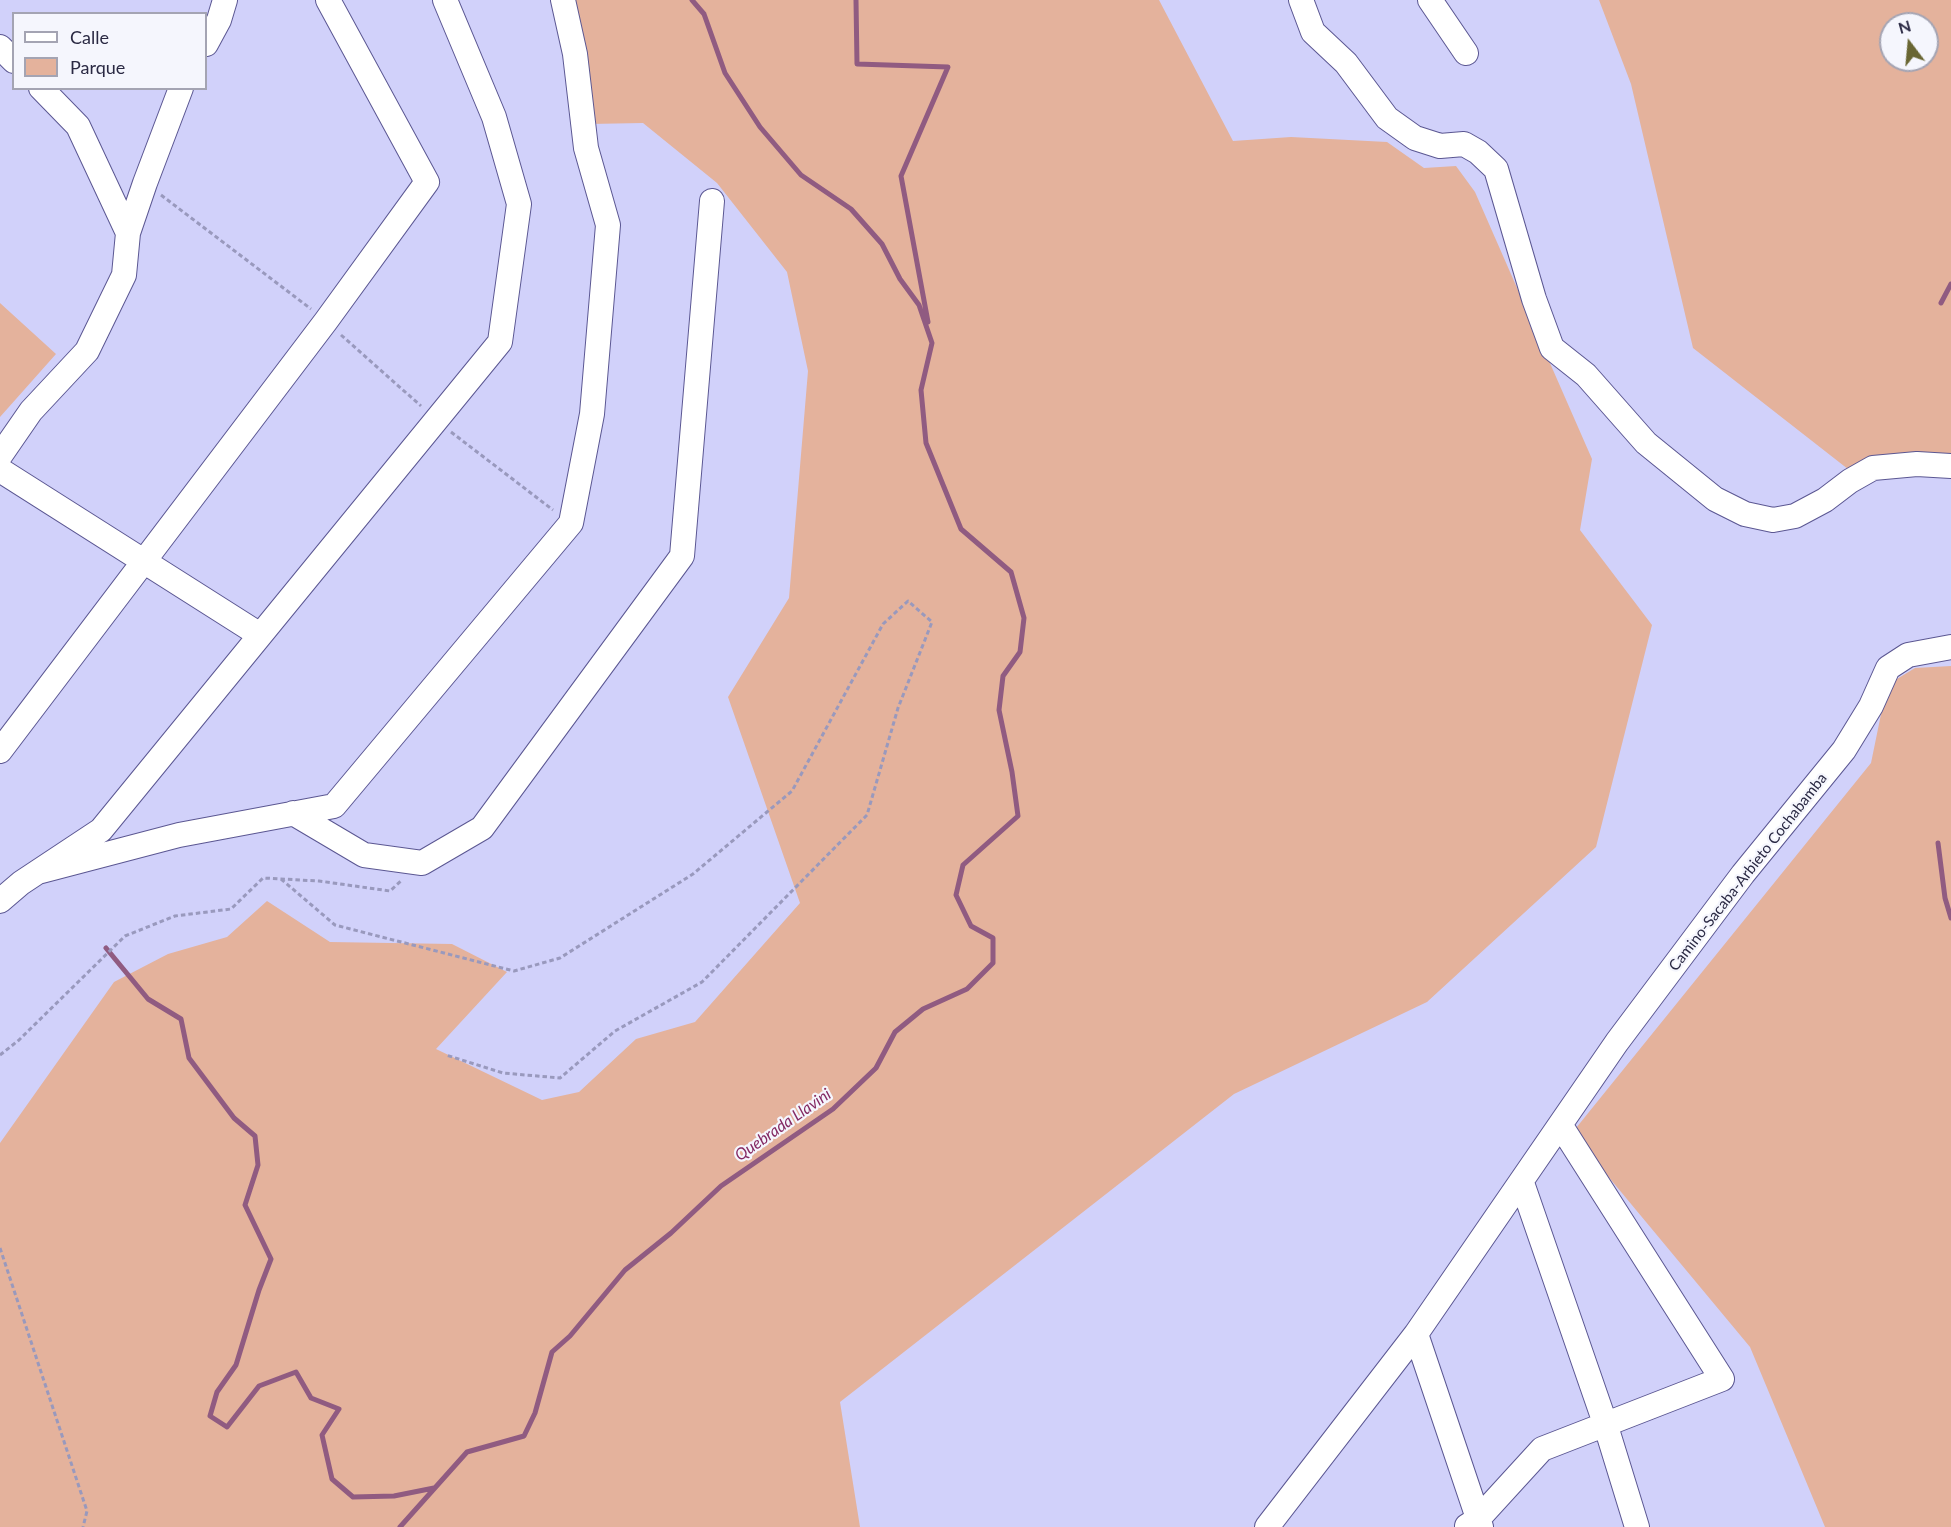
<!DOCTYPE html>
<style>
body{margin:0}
#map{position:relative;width:1951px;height:1527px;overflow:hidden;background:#d1d1fa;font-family:Lato,sans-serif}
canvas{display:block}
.legend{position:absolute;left:12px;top:12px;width:195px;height:78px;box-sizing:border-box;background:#f5f6fd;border:2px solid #a4a4b3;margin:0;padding:8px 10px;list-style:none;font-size:18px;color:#2a2943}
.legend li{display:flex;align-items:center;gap:12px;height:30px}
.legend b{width:30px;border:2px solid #a4a4b3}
.north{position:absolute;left:1879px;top:12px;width:60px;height:60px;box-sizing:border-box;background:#f5f6fd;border:2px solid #a4a4b3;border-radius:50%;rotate:344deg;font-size:16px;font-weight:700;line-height:24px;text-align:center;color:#2a2943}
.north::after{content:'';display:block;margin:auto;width:21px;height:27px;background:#696633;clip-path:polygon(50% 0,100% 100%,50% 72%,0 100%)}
</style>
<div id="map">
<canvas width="1951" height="1527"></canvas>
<ul class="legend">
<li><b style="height:8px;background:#fff"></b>Calle</li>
<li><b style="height:16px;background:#e4b29c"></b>Parque</li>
</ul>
<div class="north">N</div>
</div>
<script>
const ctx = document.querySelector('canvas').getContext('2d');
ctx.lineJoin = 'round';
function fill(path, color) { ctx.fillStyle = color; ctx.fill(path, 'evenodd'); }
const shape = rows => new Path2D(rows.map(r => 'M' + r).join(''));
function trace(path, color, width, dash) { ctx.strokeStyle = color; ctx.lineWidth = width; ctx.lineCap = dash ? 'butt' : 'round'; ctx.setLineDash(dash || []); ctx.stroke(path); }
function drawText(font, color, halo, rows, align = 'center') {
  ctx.font = font + ' Lato,sans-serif'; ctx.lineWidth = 4.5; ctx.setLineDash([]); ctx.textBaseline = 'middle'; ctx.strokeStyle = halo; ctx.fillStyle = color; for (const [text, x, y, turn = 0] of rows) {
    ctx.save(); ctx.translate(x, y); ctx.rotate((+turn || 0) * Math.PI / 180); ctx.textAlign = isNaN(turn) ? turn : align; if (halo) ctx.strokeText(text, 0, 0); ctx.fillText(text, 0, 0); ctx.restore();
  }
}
const green = shape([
 [563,0,1159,0,1233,141,1291,137,1387,142,1424,168,1456,166,1475,192,1592,459,1580,530,1652,625,1596,847,1427,1002,1234,1094,840,1402,860,1527,0,1527,0,1143,114,982,168,954,227,937,267,901,330,942,452,944,507,972,436,1049,542,1100,579,1092,636,1039,695,1022,800,903,728,697,789,598,808,371,787,272,717,183,643,123,589,124],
 [1599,0,1951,0,1951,472,1862,480,1693,348,1631,84],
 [1891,24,1927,24,1927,60,1891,60],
 [0,303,56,354,0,417],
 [1951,666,1951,1527,1825,1527,1750,1347,1572,1133,1871,763,1887,685,1915,668]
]);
const stream = shape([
 [856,0,857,64,948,67,901,176,928,322],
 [1941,303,1951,284],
 [1938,843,1945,898,1951,918],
 [106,948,148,999,181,1019,189,1058,234,1118,255,1136,258,1165,245,1205,271,1259,259,1290,236,1365,217,1392,210,1416,227,1427,259,1386,296,1372,311,1398,339,1409,322,1435,332,1479,353,1497,394,1496,434,1488],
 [400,1527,467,1452,524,1436,535,1413,552,1352,570,1336,625,1270,671,1233,721,1186,833,1109,876,1068,895,1032,923,1009,967,989,993,963,993,938,971,926,956,895,963,865,1018,816,1012,772,999,710,1003,676,1020,652,1024,618,1011,572,961,529,926,443,921,390,932,343,919,305,900,279,882,244,851,209,801,175,760,127,725,73,704,14,692,0]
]);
const path = shape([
 [161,195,311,309],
 [341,335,421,406],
 [451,432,553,510],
 [281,879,335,925,514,971,560,958,693,874,792,791,883,624,908,601,932,622,898,708,867,815,702,982,615,1031,560,1078,503,1073,446,1055],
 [0,1055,19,1040,125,936,175,916,231,909,263,878,319,881,390,891,402,880],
 [0,1248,87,1511,83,1527]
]);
const minor = shape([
 [1301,0,1313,32,1346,63,1387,118,1415,138,1440,146,1464,144,1478,152,1496,169,1534,299,1552,348,1586,375,1646,443,1715,499,1745,514,1773,520,1795,516,1825,500,1850,481,1873,468,1917,464,1951,466],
 [1430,0,1466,53],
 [206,44,219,20,225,0],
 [0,47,14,61],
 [41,88,78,126,128,233],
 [0,456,31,411,87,351,124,275,128,233,145,183,181,88],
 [0,470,260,635],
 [0,751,326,321,427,182,328,0],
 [293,813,364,855,422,863,482,828,682,556,712,201],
 [38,872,179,835,334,806,571,523,592,414,608,225,586,148,575,54,563,0],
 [0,901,21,883,101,830,500,342,519,204,494,117,445,0],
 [1522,1183,1605,1423,1637,1527],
 [1467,1526,1478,1519,1542,1449,1722,1379,1561,1126],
 [1267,1527,1416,1334],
 [1481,1527,1416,1334,1617,1042,1743,874,1844,750,1871,706,1888,668,1908,655,1951,647]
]);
const streetNames = [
 ["Camino-Sacaba-Arbieto Cochabamba",1748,872,-52]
];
const waterNames = [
 ["Quebrada Llavini",783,1125,-35]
];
fill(green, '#e4b29c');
trace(stream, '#905b81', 5);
trace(minor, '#5b5792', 26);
trace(path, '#9999bd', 3, [4.5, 3]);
trace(minor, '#fff', 24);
drawText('15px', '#2a2943', '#f5f6fd', streetNames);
drawText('italic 16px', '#842a63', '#f5f6fd', waterNames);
</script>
